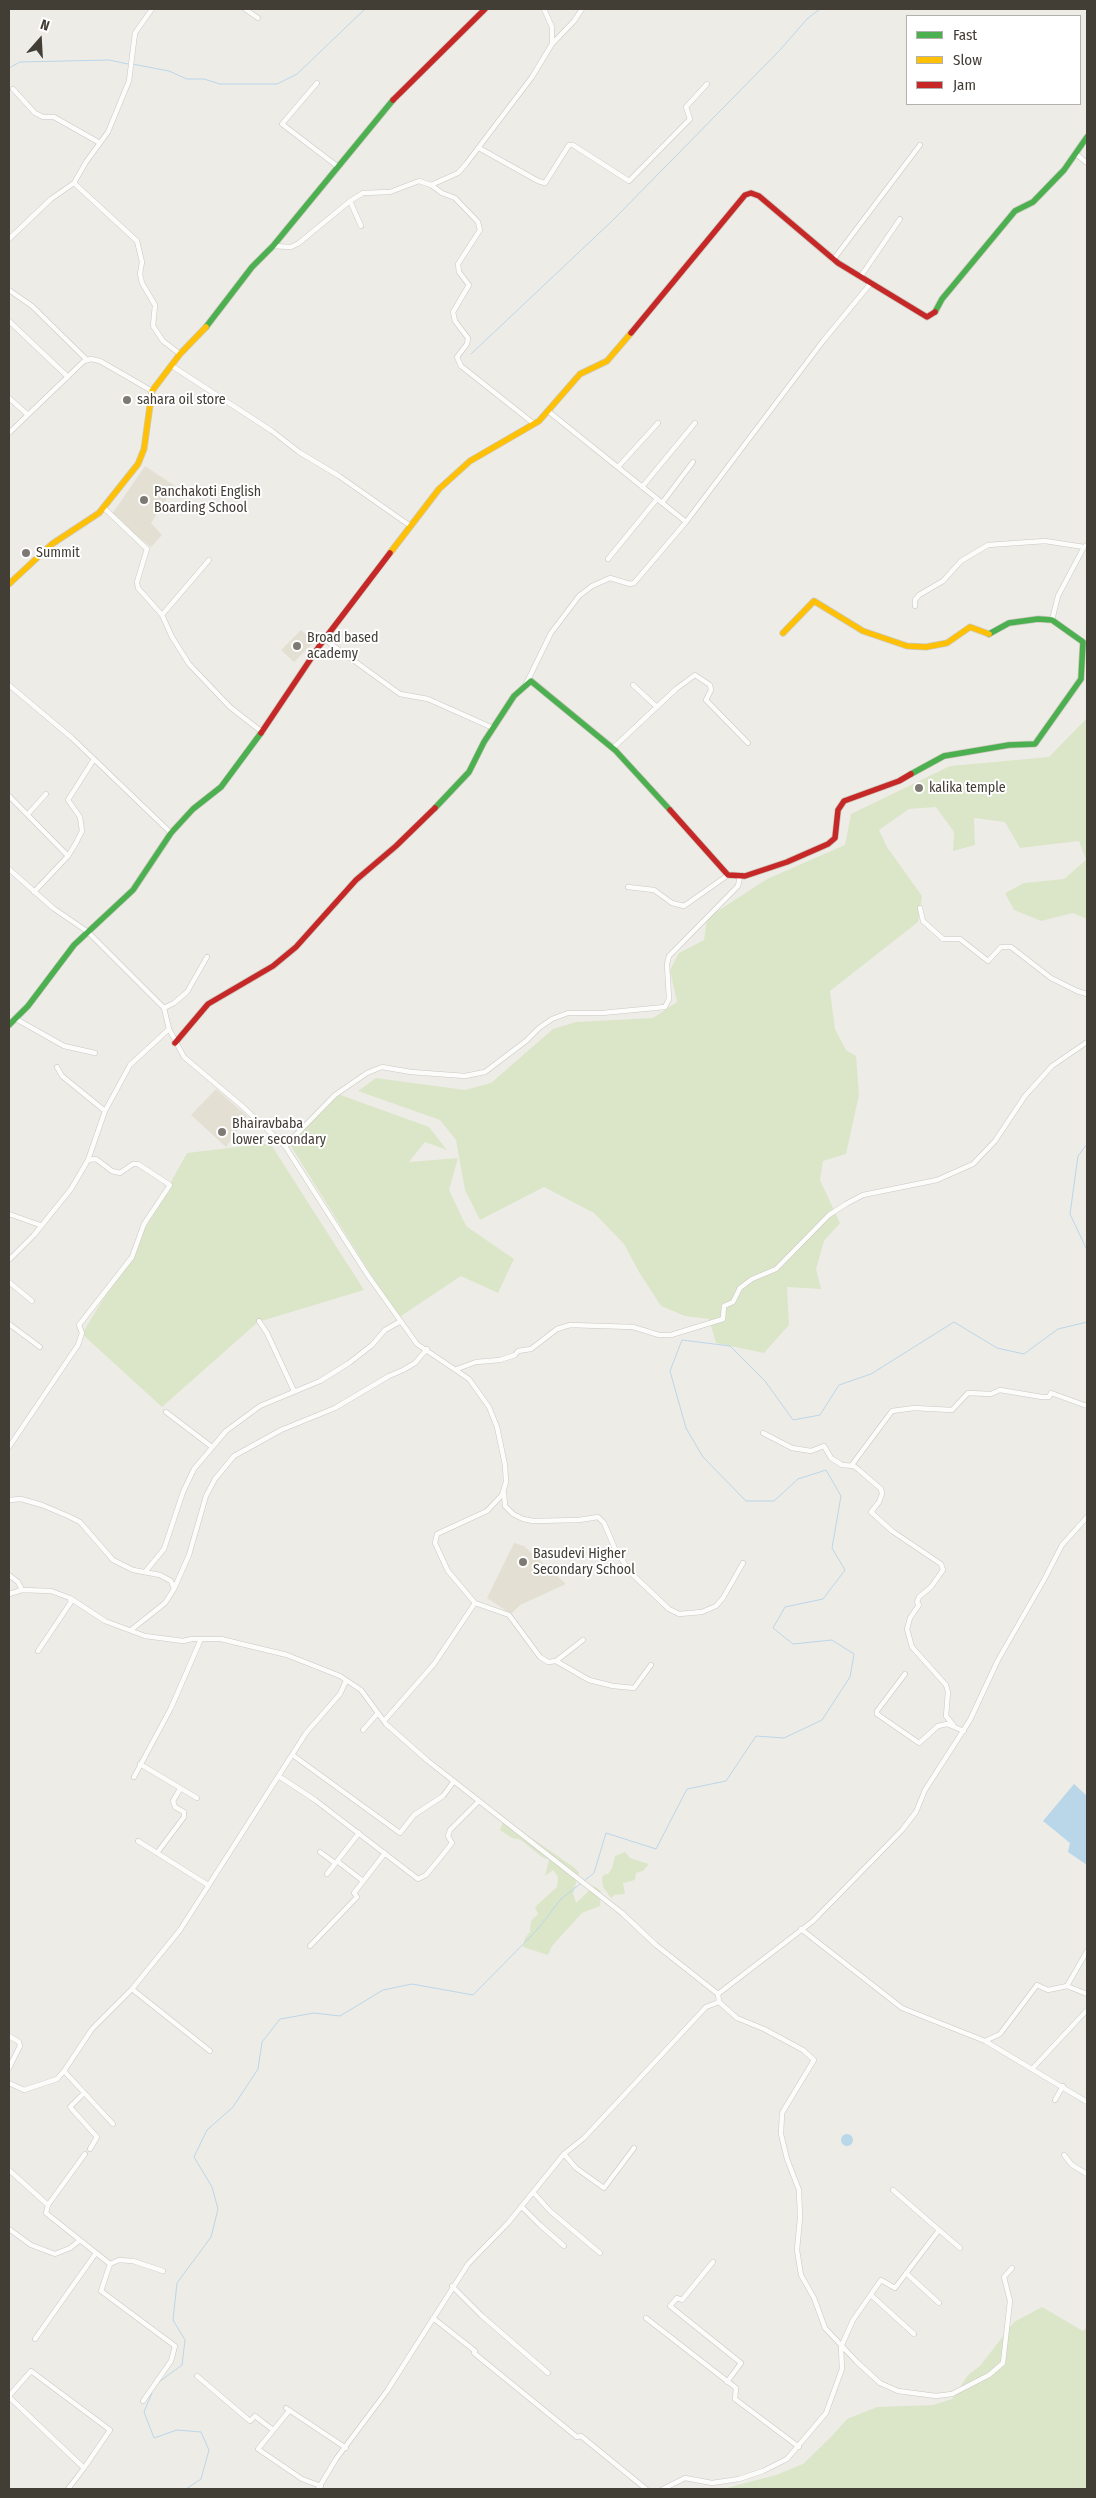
<!DOCTYPE html>
<style>
body{margin:0}
#map{position:relative;width:1096px;height:2498px;overflow:hidden;background:#eeece7;font-family:"Fira Sans Condensed",sans-serif}
canvas{display:block}
.frame{position:absolute;inset:0;border:10px solid #423d35;pointer-events:none}
.legend{position:absolute;left:906px;top:15px;width:175px;height:90px;box-sizing:border-box;background:#fff;border:1px solid #b3b1ae;margin:0;padding:6px 9px;list-style:none;font-size:15px;color:#423d35}
.legend li{display:flex;align-items:center;gap:10px;height:25px}
.legend b{width:25px;border:1px solid #b3b1ae}
.north{position:absolute;left:15px;top:15px;width:50px;height:50px;-webkit-text-stroke:4px #fff;paint-order:stroke;rotate:19deg;font-size:14px;font-weight:700;line-height:20px;text-align:center;color:#423d35}
.north::after{content:'';display:block;margin:auto;width:18px;height:22px;background:#423d35;clip-path:polygon(50% 0,100% 100%,50% 72%,0 100%)}
</style>
<div id="map">
<canvas width="1096" height="2498"></canvas>
<div class="frame"></div>
<ul class="legend">
<li><b style="height:6px;background:#4caf50"></b>Fast</li>
<li><b style="height:6px;background:#ffc107"></b>Slow</li>
<li><b style="height:6px;background:#c62828"></b>Jam</li>
</ul>
<div class="north">N</div>
</div>
<script>
const ctx = document.querySelector('canvas').getContext('2d');
ctx.lineJoin = 'round';
function fill(path, color) { ctx.fillStyle = color; ctx.fill(path, 'evenodd'); }
const shape = rows => new Path2D(rows.map(r => 'M' + r).join(''));
function trace(path, color, width, dash) { ctx.strokeStyle = color; ctx.lineWidth = width; ctx.lineCap = dash ? 'butt' : 'round'; ctx.setLineDash(dash || []); ctx.stroke(path); }
function drawText(font, color, halo, rows, align = 'center') {
  ctx.font = font + ' "Fira Sans Condensed",sans-serif'; ctx.lineWidth = 4; ctx.setLineDash([]); ctx.textBaseline = 'middle'; ctx.strokeStyle = halo; ctx.fillStyle = color; for (const [text, x, y, turn = 0] of rows) {
    ctx.save(); ctx.translate(x, y); ctx.rotate((+turn || 0) * Math.PI / 180); ctx.textAlign = isNaN(turn) ? turn : align; if (halo) ctx.strokeText(text, 0, 0); ctx.fillText(text, 0, 0); ctx.restore();
  }
}
const education = shape([
 [145,466,175,486,151,523,162,535,151,547,123,526,112,514],
 [301,630,314,642,294,662,281,650],
 [216,1089,247,1116,226,1147,191,1115],
 [514,1543,524,1546,566,1584,520,1605,511,1614,487,1598]
]);
const green = shape([
 [1087,714,1087,919,1073,913,1041,921,1014,910,1005,893,1024,883,1064,879,1086,860,1079,841,1020,848,1005,822,974,818,975,845,953,851,954,832,936,807,909,809,879,830,887,847,922,896,918,922,830,991,835,1029,846,1050,856,1056,859,1095,846,1154,823,1161,820,1180,840,1223,824,1241,816,1269,821,1289,787,1287,789,1325,764,1353,716,1343,709,1319,685,1316,661,1306,639,1272,624,1244,594,1213,544,1187,480,1220,465,1190,456,1140,440,1120,358,1091,376,1078,465,1090,491,1083,553,1029,576,1022,653,1018,677,1002,670,970,679,953,704,940,707,918,767,879,845,845,851,814,950,766,1049,757,1086,719],
 [338,1094,429,1127,447,1150,425,1142,409,1162,458,1158,449,1190,466,1226,514,1259,498,1293,461,1276,398,1318,289,1143],
 [270,1143,364,1290,258,1322,162,1407,82,1334,136,1245,187,1153],
 [504,1819,575,1868,579,1873,573,1893,576,1903,594,1886,601,1891,600,1906,582,1913,552,1946,548,1955,523,1947,525,1938,530,1932,531,1921,538,1914,535,1907,557,1887,558,1877,553,1870,545,1876,549,1860,542,1857,521,1840,512,1838,500,1830],
 [625,1852,630,1858,649,1864,643,1871,636,1873,635,1880,623,1883,625,1894,614,1895,611,1898,603,1887,602,1877,605,1874,608,1874,612,1868,615,1856],
 [1042,2307,1083,2331,1087,2327,1087,2489,723,2489,776,2475,803,2464,832,2436,847,2419,877,2407,933,2405,952,2399,968,2375,980,2366,1014,2322]
]);
const water = shape([
 [1074,1784,1087,1796,1087,1865,1068,1852,1070,1843,1043,1821],
 '841 2140a6 6 0 1 1 12 0a6 6 0 1 1-12 0Z'
]);
const stream = shape([
 [132,64,169,71,187,79,204,79,220,84,277,84,297,74,365,9],
 [9,68,20,62,109,60,128,64],
 [471,354,612,221,780,50,807,19,820,9],
 [1087,1144,1078,1156,1070,1214,1087,1250],
 [159,2382,182,2365,185,2340,173,2320,177,2283,211,2237,218,2209,212,2187,194,2157,207,2130,233,2107,258,2069,262,2042,280,2019,314,2013,340,2016,383,1990,412,1984,473,1995,537,1930,561,1899,594,1873,606,1833,656,1849,687,1789,726,1781,756,1736,784,1738,822,1720,850,1677,854,1654,832,1640,793,1644,773,1628,785,1607,823,1599,845,1570,832,1548,841,1496,826,1470,798,1479,774,1501,746,1501,703,1457,686,1428,670,1371,682,1340,730,1346,765,1381,793,1420,820,1415,839,1385,871,1374,954,1322,997,1348,1024,1354,1058,1329,1087,1322],
 [152,2393,144,2412,154,2438,177,2430,201,2432,209,2450,201,2479,186,2489]
]);
const street = shape([
 [245,9,258,18],
 [544,9,552,27,552,42],
 [317,83,282,124,337,166],
 [13,89,35,113,43,117,54,117,100,143],
 [479,148,538,181,545,183,569,145,573,145,629,181,690,119,686,107,707,84],
 [1076,154,1087,163],
 [74,183,137,241,142,262,140,274,142,283,155,305,153,326,163,341,180,354],
 [431,185,458,173,466,164,532,77,552,44,574,21,582,9],
 [350,201,361,226],
 [9,239,51,199,74,183,86,162,108,132,129,81,135,33,152,9],
 [273,246,291,247,299,243,350,201,363,193,390,192,419,181,431,185,442,193,455,198,478,222,480,230,458,264,459,272,469,285,453,312,455,321,468,338,467,344,457,357,461,366,533,423],
 [833,260,920,145],
 [861,276,900,219],
 [9,290,32,306,87,360],
 [9,321,68,377],
 [172,366,272,431,299,452,339,476,409,525],
 [9,398,27,414],
 [548,411,686,522],
 [9,433,84,361,91,359,100,361,152,391],
 [618,467,658,423],
 [642,487,695,423],
 [662,503,693,462],
 [103,507,147,549,137,582,138,588,162,615,172,637,189,664,230,707,262,732],
 [608,559,657,499],
 [915,606,915,600,919,595,943,581,961,561,988,545,1045,541,1084,547,1087,545],
 [162,615,209,560],
 [1052,620,1058,596,1084,547],
 [324,639,400,694,428,699,493,728],
 [526,684,551,633,579,596,592,586,610,578,630,584,634,583,686,522,823,341,871,283],
 [9,685,72,738,171,833],
 [633,685,657,707],
 [613,748,676,689,695,675,710,685,711,690,706,700,748,743],
 [9,796,68,856],
 [28,814,46,794],
 [9,869,53,908,88,932,164,1008,169,1029,184,1057,242,1106,285,1146,367,1274,417,1344,469,1379,489,1407,497,1427,505,1465,506,1482,502,1495,487,1511,437,1534,435,1543,448,1571,475,1603,434,1664,384,1721],
 [628,887,654,890,672,903,684,906,728,875],
 [34,892,68,856,76,843,82,831,80,817,68,800,94,759],
 [920,908,923,921,943,939,960,939,988,961,1001,947,1011,947,1051,978,1077,991,1087,994],
 [164,1008,174,1003,187,992,207,957],
 [16,1019,64,1046,95,1053],
 [57,1067,62,1076,105,1111],
 [285,1146,335,1095,367,1073,382,1067,411,1072,465,1076,485,1072,526,1041,539,1028,552,1019,568,1013,602,1013,665,1007,669,999,667,964,669,956,738,886,740,876],
 [9,1214,40,1225],
 [9,1260,34,1235,71,1189,88,1160,105,1111,130,1065,169,1029],
 [9,1282,32,1301],
 [259,1321,267,1333,294,1391],
 [9,1324,40,1347],
 [457,1369,476,1362,500,1360,515,1355,518,1351,531,1349,557,1329,570,1325,633,1327,659,1335,671,1335,723,1319,724,1306,733,1302,740,1288,752,1279,776,1269,829,1215,846,1204,863,1195,937,1180,973,1164,995,1141,1025,1096,1052,1066,1087,1042],
 [166,1412,212,1447],
 [763,1433,792,1448,811,1451,824,1446,831,1458,842,1465,854,1466,859,1470,881,1489,882,1494,879,1502,871,1512,892,1531,941,1564,943,1570,931,1587,919,1597,917,1602,919,1605,910,1618,907,1629,912,1647,946,1685,948,1692,946,1716,954,1726],
 [9,1447,78,1345,82,1333,79,1325,132,1257,144,1224,170,1185,138,1164,133,1164,120,1173,112,1171,96,1159,88,1160],
 [851,1466,892,1411,914,1408,952,1410,968,1393,991,1394,1000,1390,1042,1397,1049,1397,1051,1393,1087,1406],
 [504,1493,505,1506,513,1514,523,1519,533,1521,579,1520,598,1517,604,1523,616,1551,631,1573,669,1609,679,1614,702,1612,716,1606,723,1598,743,1563],
 [9,1500,21,1499,42,1505,68,1516,80,1522,113,1560,133,1570,160,1575,171,1581,174,1589,165,1603,131,1630],
 [145,1572,164,1549,183,1492,194,1469,226,1431,260,1406,320,1381,349,1363,372,1345,385,1330,401,1321],
 [9,1575,18,1582,22,1590],
 [174,1589,189,1555,206,1496,215,1479,234,1456,281,1430,335,1408,389,1376,403,1370,415,1363,427,1349],
 [9,1594,22,1590,51,1591,70,1598,105,1621,145,1636,183,1641,192,1639,221,1639,287,1655,340,1676,361,1690,386,1724,428,1761,622,1913,656,1945,718,1994],
 [475,1603,509,1615,540,1657,548,1662,556,1661,589,1680,613,1686,634,1688,651,1665],
 [38,1651,71,1602,70,1599],
 [556,1661,583,1640],
 [905,1674,877,1711,877,1714,919,1743,938,1726,947,1724,964,1731],
 [363,1730,378,1713],
 [294,1756,400,1833,414,1815,443,1796,454,1781],
 [140,1764,197,1798],
 [134,1777,171,1708,201,1639],
 [280,1777,315,1800,418,1879,426,1875,440,1858,452,1843,448,1836,450,1830,479,1801],
 [138,1841,208,1885],
 [320,1852,335,1863],
 [157,1853,184,1817,184,1812,175,1807,173,1801,180,1789],
 [337,1861,363,1881],
 [327,1874,359,1833],
 [801,1929,902,2008,985,2041,1087,2102],
 [310,1946,357,1897,354,1893,385,1853],
 [1067,1986,1087,1994],
 [132,1989,210,2051],
 [9,2036,19,2042,20,2046,9,2068],
 [985,2041,1000,2034,1037,1985,1048,1990,1067,1986,1087,1951],
 [1033,2068,1087,2010],
 [64,2071,113,2124],
 [9,2083,24,2090,57,2079,64,2071,92,2029,132,1989,180,1930,306,1733,340,1694,346,1681],
 [84,2093,70,2107,97,2137,90,2149],
 [1055,2100,1063,2086],
 [564,2154,576,2168,604,2188,634,2148],
 [1064,2155,1072,2165,1087,2174],
 [9,2170,48,2205,46,2213,110,2264,101,2291,175,2346,171,2361,143,2401],
 [893,2190,939,2230],
 [533,2192,550,2211,600,2253],
 [48,2205,85,2154],
 [521,2206,540,2225,564,2246],
 [9,2229,31,2245,55,2254,70,2248,79,2241],
 [713,2262,682,2300,677,2298,670,2306,741,2363,727,2382],
 [110,2264,119,2260,133,2261,163,2271],
 [1012,2268,1004,2277,1010,2301,1003,2363,989,2375,952,2394,936,2396,898,2391,880,2383,857,2362,825,2328,814,2298,801,2275,797,2250,800,2218,799,2190,787,2159,781,2134,782,2113,814,2060,803,2050,764,2029,737,2018,719,2002,718,1994,813,1921,902,1830,916,1812,925,1790,970,1720,998,1660,1045,1578,1062,1545,1087,1517],
 [906,2273,939,2303],
 [452,2286,482,2316,548,2373],
 [872,2296,914,2334],
 [433,2318,475,2351,474,2353,577,2437,581,2436,646,2489],
 [646,2318,736,2388,735,2399,799,2447],
 [35,2339,96,2253],
 [197,2376,250,2421,255,2416,273,2430],
 [9,2396,31,2371,110,2430,84,2468,9,2397],
 [286,2408,346,2448],
 [289,2411,258,2449,302,2479,321,2486],
 [68,2489,84,2468],
 [318,2489,336,2459,387,2391,468,2264,508,2223,564,2154,584,2138,706,2007,719,2002],
 [663,2489,685,2478,712,2483,739,2479,763,2471,787,2459,826,2413,842,2369,841,2347,853,2320,881,2280,895,2288,939,2230,960,2248]
]);
const fast = shape([
 [935,312,942,299,1015,211,1033,202,1064,170,1087,137],
 [206,327,252,267,273,246,393,100],
 [911,774,944,756,1009,745,1035,744,1081,679,1083,642,1052,620,1038,619,1009,623,989,634],
 [435,808,469,772,484,742,514,696,531,681,615,750,670,810],
 [9,1025,28,1006,74,945,133,890,171,833,193,809,221,787,261,733]
]);
const slow = shape([
 [390,553,439,489,470,461,539,421,580,374,607,361,631,333],
 [9,584,52,544,99,513,138,464,144,449,152,391,180,354,206,327],
 [783,633,814,601,863,631,907,646,926,647,947,643,970,627,989,634]
]);
const jam = shape([
 [393,100,485,9],
 [631,333,745,195,751,193,759,196,838,263,927,317,935,312],
 [261,733,320,645,390,553],
 [670,810,728,875,745,876,787,862,828,844,835,838,838,810,844,801,899,781,911,774],
 [175,1043,208,1004,273,966,296,947,356,880,396,846,435,808]
]);
const markers = [
 [127,400,5,"#7e7a73"],
 [144,500,5,"#7e7a73"],
 [26,553,5,"#7e7a73"],
 [297,646,5,"#7e7a73"],
 [919,788,5,"#7e7a73"],
 [222,1132,5,"#7e7a73"],
 [523,1562,5,"#7e7a73"]
];
const poiNames = [
 ["sahara oil store",137,400],
 ["Panchakoti English",154,492],
 ["Boarding School",154,508],
 ["Summit",36,553],
 ["Broad based",307,638],
 ["academy",307,654],
 ["kalika temple",929,788],
 ["Bhairavbaba",232,1124],
 ["lower secondary",232,1140],
 ["Basudevi Higher",533,1554],
 ["Secondary School",533,1570]
];
fill(education, '#e4dfd3');
fill(green, '#dbe6c9');
fill(water, '#bad6e9');
trace(stream, '#bad6e9', 1);
trace(street, '#cac8c3', 5.5);
trace(fast, '#ccc9bf', 7);
trace(slow, '#ccc9bf', 7);
trace(jam, '#ccc9bf', 7);
trace(street, '#fcfcfb', 4.5);
trace(fast, '#4caf50', 5.5);
trace(slow, '#ffc107', 5.5);
trace(jam, '#c62828', 5.5);
for (const [x, y, r, color] of markers) { const dot = new Path2D(); dot.arc(x, y, r, 0, 2 * Math.PI); ctx.fillStyle = color; ctx.fill(dot); trace(dot, '#fff', 2); }
drawText('14px', '#423d35', '#fff', poiNames, 'left');
</script>
